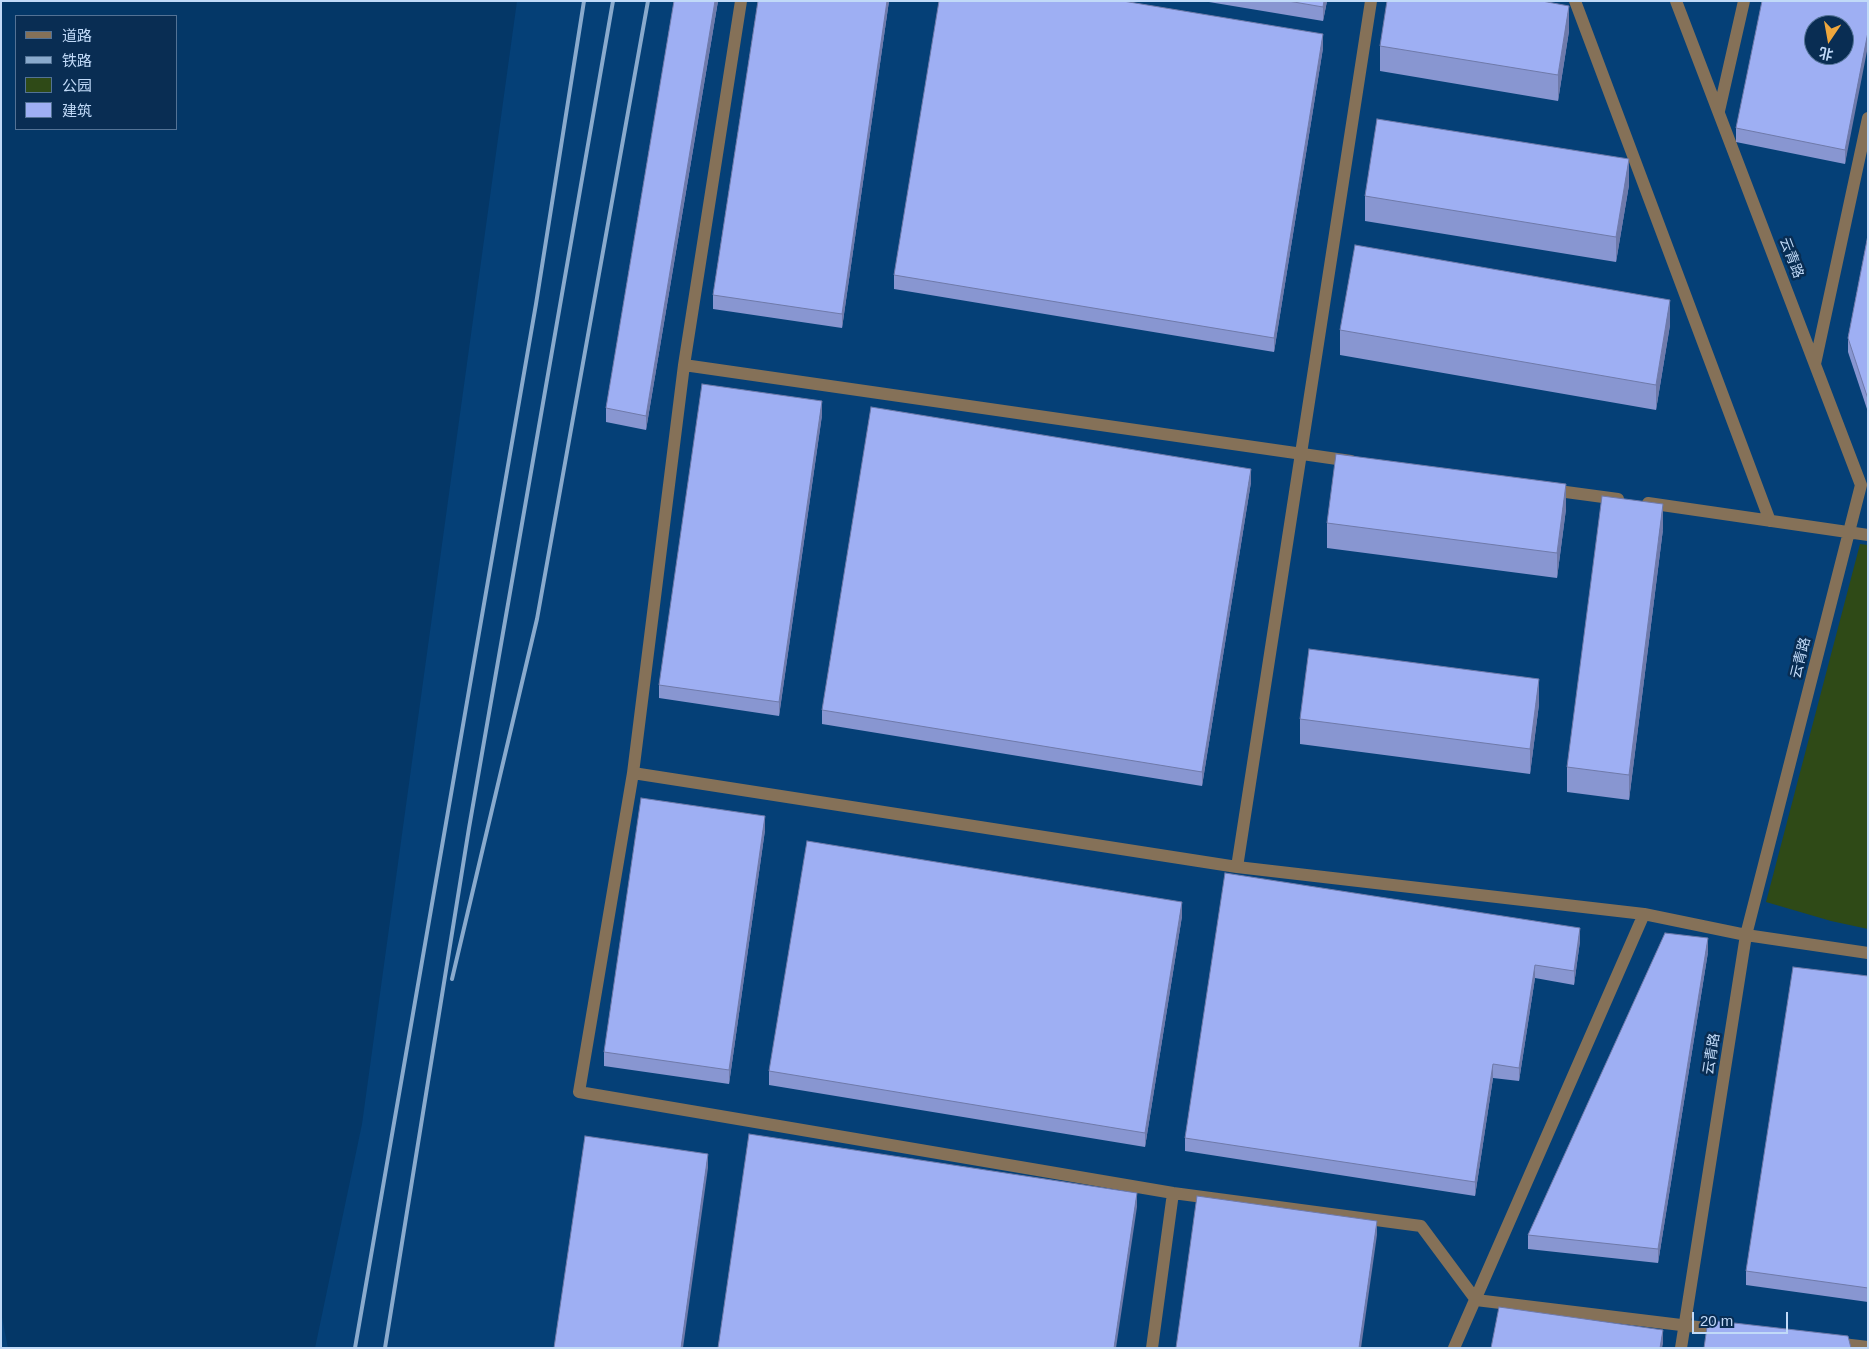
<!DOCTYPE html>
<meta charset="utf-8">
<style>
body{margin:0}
#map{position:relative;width:1869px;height:1349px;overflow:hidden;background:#043767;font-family:Arial,"Noto Sans SC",sans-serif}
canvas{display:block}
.frame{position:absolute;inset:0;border:2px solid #c1daf8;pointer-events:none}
.legend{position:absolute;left:15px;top:15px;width:162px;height:115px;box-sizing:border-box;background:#092d53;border:1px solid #537295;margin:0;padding:6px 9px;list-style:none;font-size:15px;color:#c1daf8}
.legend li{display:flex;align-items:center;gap:10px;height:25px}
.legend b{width:25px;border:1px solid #537295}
.north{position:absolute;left:1804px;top:15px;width:50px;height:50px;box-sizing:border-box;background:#092d53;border:1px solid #537295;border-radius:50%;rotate:192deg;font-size:14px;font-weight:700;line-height:20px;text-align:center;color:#c1daf8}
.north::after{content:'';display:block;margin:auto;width:18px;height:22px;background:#efa73d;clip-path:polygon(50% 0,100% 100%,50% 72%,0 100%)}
.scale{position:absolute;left:1692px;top:1312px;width:96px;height:22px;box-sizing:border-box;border:2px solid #c1daf8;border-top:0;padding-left:6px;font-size:15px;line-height:18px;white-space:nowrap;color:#c1daf8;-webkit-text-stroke:4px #092d53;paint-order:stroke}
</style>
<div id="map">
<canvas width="1869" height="1349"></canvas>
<div class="frame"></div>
<ul class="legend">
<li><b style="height:6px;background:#857158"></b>道路</li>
<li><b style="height:6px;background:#89aacd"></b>铁路</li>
<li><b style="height:14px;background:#2f4a17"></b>公园</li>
<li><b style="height:14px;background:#9eaff3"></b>建筑</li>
</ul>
<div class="north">北</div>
<div class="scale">20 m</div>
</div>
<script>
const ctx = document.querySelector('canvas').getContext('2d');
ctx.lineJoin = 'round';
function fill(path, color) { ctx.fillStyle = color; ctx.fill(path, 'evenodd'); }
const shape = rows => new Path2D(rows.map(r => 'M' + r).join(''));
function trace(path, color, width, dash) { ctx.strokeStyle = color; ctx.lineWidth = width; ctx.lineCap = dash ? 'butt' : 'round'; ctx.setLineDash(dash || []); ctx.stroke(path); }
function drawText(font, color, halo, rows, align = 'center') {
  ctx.font = font + ' Arial,"Noto Sans SC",sans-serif'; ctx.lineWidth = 5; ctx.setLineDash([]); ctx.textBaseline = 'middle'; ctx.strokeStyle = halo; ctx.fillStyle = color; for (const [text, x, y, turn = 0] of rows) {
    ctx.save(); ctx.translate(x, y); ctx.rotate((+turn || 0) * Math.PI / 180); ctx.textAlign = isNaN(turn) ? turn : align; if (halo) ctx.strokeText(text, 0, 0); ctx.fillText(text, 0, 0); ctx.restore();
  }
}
const built = shape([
 [517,1,1868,1,1868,1348,315,1348,362,1124],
 [1814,25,1844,25,1844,55,1814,55],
 [1,1312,8,1348,1,1348]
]);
const green = shape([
 [1860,544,1868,545,1868,929,1831,921,1766,902]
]);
const minor = shape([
 [741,1,684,365,633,773,579,1092,1173,1193,1421,1226,1476,1300,1722,1330],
 [1371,1,1237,867,1644,914],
 [1575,1,1770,521],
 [1676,1,1861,485,1746,935,1681,1348],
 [1719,111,1744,1],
 [1815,364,1868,118],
 [684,365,1351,461],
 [1551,490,1618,499],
 [1648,503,1868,535],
 [633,773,1237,867],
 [1834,1343,1868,1347],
 [1152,1348,1173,1193],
 [1454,1348,1644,914,1746,935,1868,953]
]);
const rail = shape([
 [452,979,537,619,648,1],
 [355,1348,536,304,584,1],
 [385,1348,469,828,613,1]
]);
const wall = shape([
 [674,1,718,1,646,430,606,422,606,408],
 [758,1,889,1,842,328,713,309,713,295],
 [1203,1,1327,1,1323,21],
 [1868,1,1845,164,1736,142,1736,128],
 [1569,31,1558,101,1380,71,1380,46],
 [1323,48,1274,352,894,289,894,275],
 [1629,185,1616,262,1365,221,1365,196],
 [1868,235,1868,412,1848,352,1848,338],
 [1670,325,1656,410,1340,355,1340,330],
 [822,415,779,716,659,698,659,685],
 [1251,482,1202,786,822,724,822,710],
 [1566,509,1557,578,1327,548,1327,523],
 [1663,529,1629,800,1567,792,1567,767],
 [1539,704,1530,774,1300,744,1300,719],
 [765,830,729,1084,604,1066,604,1052],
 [1182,916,1145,1147,769,1085,769,1071],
 [1580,941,1574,985,1535,978,1519,1081,1493,1078,1475,1196,1185,1151,1185,1138],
 [1708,952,1658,1263,1528,1249,1528,1235],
 [1868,976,1868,1302,1746,1285,1746,1271]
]);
const shadedWall = shape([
 [715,1,718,1,646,430,646,416],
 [887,1,889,1,842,328,842,314],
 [1324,1,1327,1,1323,21,1323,7],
 [1569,6,1569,31,1558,101,1558,75],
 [1868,32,1868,46,1845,164,1845,150],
 [1323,34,1323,48,1274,352,1274,338],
 [1629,159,1629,185,1616,262,1616,237],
 [1670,300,1670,325,1656,410,1656,385],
 [822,401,822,415,779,716,779,702],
 [1251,469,1251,482,1202,786,1202,772],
 [1566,484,1566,509,1557,578,1557,553],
 [1663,504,1663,529,1629,800,1629,775],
 [1539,679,1539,704,1530,774,1530,749],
 [765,816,765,830,729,1084,729,1070],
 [1182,902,1182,916,1145,1147,1145,1133],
 [1580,928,1580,941,1574,985,1574,971],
 [1708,938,1708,952,1658,1263,1658,1249],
 [1535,965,1535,978,1519,1081,1519,1068],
 [1493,1064,1493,1078,1475,1196,1475,1182],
 [708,1154,708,1168,683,1348,681,1348],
 [1137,1193,1137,1207,1116,1348,1114,1348],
 [1377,1221,1377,1235,1361,1348,1359,1348],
 [1663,1330,1663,1344,1662,1348,1660,1348]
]);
const building = shape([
 [674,1,715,1,646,416,606,408,674,1],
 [758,1,887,1,842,314,713,295,758,1],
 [939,1,1123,1,1323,34,1274,338,894,275,939,1],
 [1288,1,1324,1,1323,7,1288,1],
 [1387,1,1542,1,1569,6,1558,75,1380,46,1387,1],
 [1762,1,1868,1,1868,32,1845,150,1736,128,1762,1],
 [1814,25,1844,25,1844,55,1814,55,1814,25],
 [1377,119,1629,159,1616,237,1365,196,1377,119],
 [1868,235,1868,399,1848,338,1868,235],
 [1355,245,1670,300,1656,385,1340,330,1355,245],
 [702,384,822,401,779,702,659,685,702,384],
 [871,407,1251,469,1202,772,822,710,871,407],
 [1336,454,1566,484,1557,553,1327,523,1336,454],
 [1602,496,1663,504,1629,775,1567,767,1602,496],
 [1309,649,1539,679,1530,749,1300,719,1309,649],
 [641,798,765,816,729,1070,604,1052,641,798],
 [807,841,1182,902,1145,1133,769,1071,807,841],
 [1225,873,1580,928,1574,971,1535,965,1519,1068,1493,1064,1475,1182,1185,1138,1225,873],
 [1665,933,1708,938,1658,1249,1528,1235,1665,933],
 [1793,967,1868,976,1868,1288,1746,1271,1793,967],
 [749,1134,1137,1193,1114,1348,718,1348,749,1134],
 [585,1136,708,1154,681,1348,554,1348,585,1136],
 [1197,1196,1377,1221,1359,1348,1176,1348,1197,1196],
 [1499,1307,1663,1330,1660,1348,1491,1348,1499,1307],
 [1708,1320,1848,1336,1851,1348,1704,1348,1708,1320]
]);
const streetNames = [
 ["云青路",1791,258,69],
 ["云青路",1801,658,-76],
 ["云青路",1712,1054,-81]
];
fill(built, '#054077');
fill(green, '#2f4a17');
trace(minor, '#857158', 12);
trace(rail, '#89aacd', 4);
fill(wall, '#8896d1');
fill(shadedWall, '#6f7aaa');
fill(building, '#9eaff3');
trace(building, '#6f7aaa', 1);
drawText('14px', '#c1daf8', '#092d53', streetNames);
</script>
